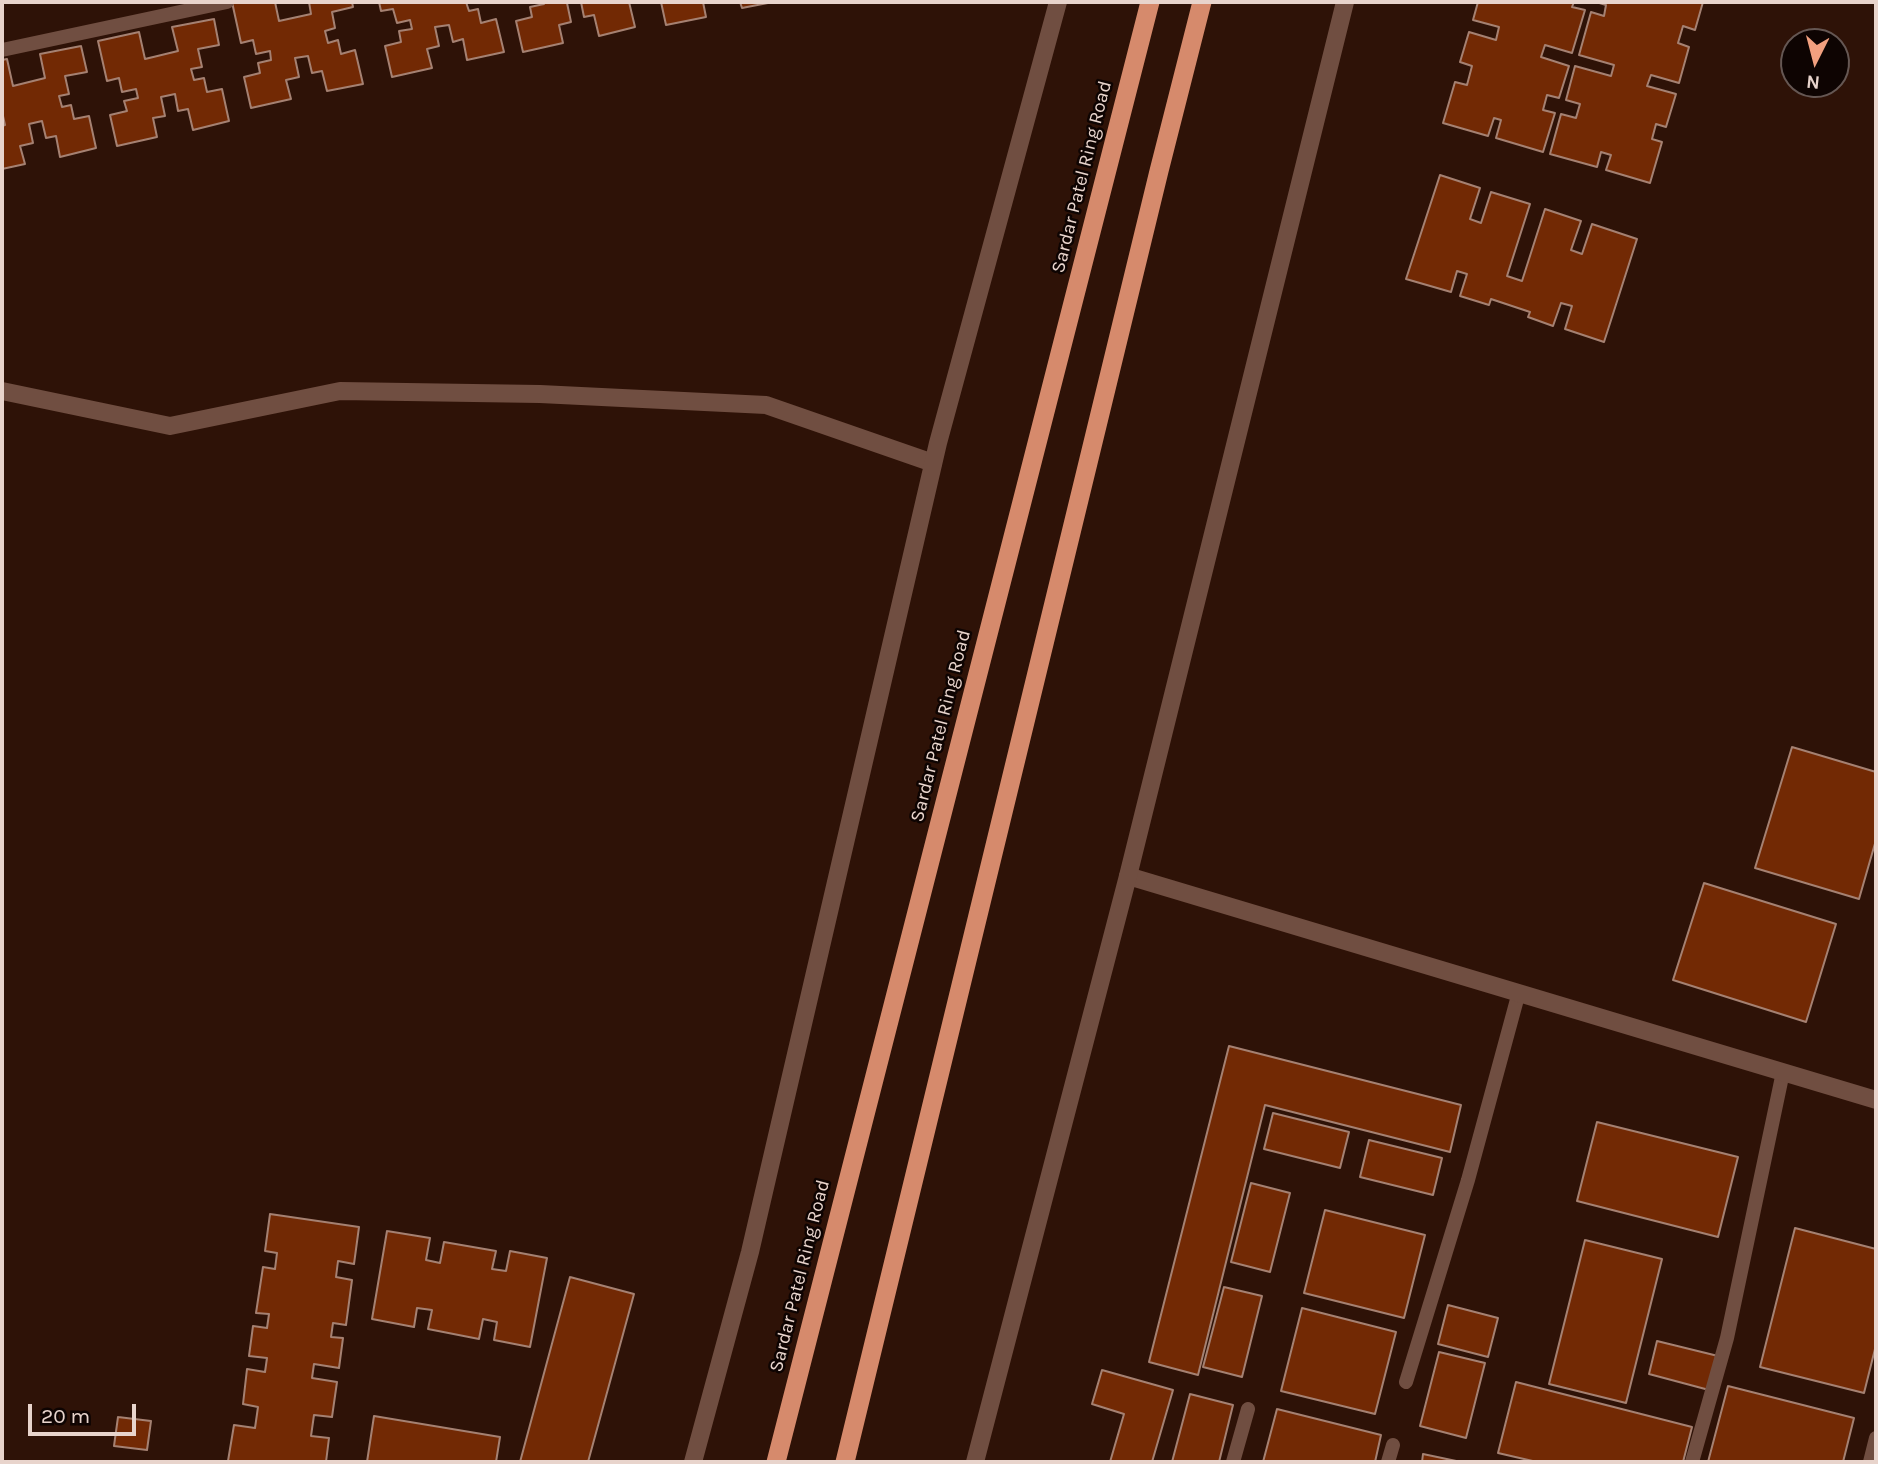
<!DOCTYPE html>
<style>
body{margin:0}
#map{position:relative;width:1878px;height:1464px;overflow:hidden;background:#2e1207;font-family:Karla,sans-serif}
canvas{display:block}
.frame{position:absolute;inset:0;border:4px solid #e8d4cc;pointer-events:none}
.north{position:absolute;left:1780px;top:28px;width:70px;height:70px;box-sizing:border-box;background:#0e0402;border:2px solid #655753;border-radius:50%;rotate:186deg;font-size:19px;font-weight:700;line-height:28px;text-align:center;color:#e8d4cc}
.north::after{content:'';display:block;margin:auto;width:24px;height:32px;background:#f2a07f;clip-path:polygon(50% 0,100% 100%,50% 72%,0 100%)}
.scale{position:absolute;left:28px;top:1404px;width:108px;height:32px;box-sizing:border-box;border:4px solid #e8d4cc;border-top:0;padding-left:9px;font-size:21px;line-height:24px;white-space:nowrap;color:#e8d4cc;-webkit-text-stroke:5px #0e0402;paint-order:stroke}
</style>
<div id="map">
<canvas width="1878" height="1464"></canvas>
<div class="frame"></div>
<div class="north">N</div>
<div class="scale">20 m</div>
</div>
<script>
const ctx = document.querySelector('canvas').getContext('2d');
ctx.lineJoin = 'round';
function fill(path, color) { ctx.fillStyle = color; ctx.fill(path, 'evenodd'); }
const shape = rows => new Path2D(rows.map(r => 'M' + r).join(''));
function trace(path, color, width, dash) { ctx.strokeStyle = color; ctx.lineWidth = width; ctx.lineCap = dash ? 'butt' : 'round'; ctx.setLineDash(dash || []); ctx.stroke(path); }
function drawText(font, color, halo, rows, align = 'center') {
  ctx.font = font + ' Karla,sans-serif'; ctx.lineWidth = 5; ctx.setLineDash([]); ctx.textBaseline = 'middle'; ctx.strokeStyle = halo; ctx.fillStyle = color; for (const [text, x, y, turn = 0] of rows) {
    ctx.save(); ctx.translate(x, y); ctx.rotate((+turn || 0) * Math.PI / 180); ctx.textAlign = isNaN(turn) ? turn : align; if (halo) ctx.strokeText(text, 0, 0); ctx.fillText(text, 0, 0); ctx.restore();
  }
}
const building = shape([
 [232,2,275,2,279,21,311,14,309,2,352,2,353,7,332,12,335,28,325,31,328,43,338,40,341,54,355,50,363,84,327,91,322,71,312,73,308,56,295,58,299,77,286,80,291,99,251,108,244,77,260,73,258,63,271,60,270,51,256,54,253,40,241,43,232,2],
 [379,2,466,2,469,11,478,9,481,23,496,19,504,52,467,60,463,39,453,42,449,25,435,27,439,46,427,49,432,68,392,77,385,46,401,42,399,31,412,29,410,20,397,23,393,9,381,11,379,2],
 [543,2,571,2,567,3,571,22,559,25,563,43,523,52,516,21,532,17,530,7,544,4,543,2],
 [581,2,629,2,635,27,599,36,594,15,584,17,581,2],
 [661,2,703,2,706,17,666,25,661,2],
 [740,2,773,2,742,8,740,2],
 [1478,2,1574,2,1572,7,1585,10,1572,53,1545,45,1541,57,1569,66,1559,98,1547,95,1543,110,1555,113,1543,152,1496,138,1501,120,1494,118,1488,136,1443,123,1455,82,1467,85,1472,66,1460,62,1469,32,1496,40,1499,27,1473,20,1478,2],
 [1596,2,1703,2,1695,30,1683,26,1678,43,1689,47,1679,83,1651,75,1647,86,1676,94,1666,127,1656,124,1652,139,1662,142,1650,183,1606,170,1611,155,1601,152,1597,167,1550,154,1561,114,1576,118,1580,104,1566,100,1575,66,1611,76,1614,65,1579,55,1591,12,1604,16,1606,5,1596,2],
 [214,19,219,45,198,49,202,67,191,69,194,80,204,78,207,92,222,89,229,121,193,130,188,109,178,111,175,94,161,97,165,116,153,118,157,137,117,146,110,115,127,111,124,101,138,98,136,89,122,92,119,78,107,81,98,41,139,32,145,59,178,51,172,27,214,19],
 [81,46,87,72,65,76,69,94,59,96,62,107,71,105,74,119,89,116,96,148,60,157,56,136,46,138,42,121,29,124,33,143,20,146,25,164,2,169,2,126,5,125,3,116,2,117,2,60,7,59,13,86,45,78,40,54,81,46],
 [1440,175,1480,188,1470,219,1481,223,1491,192,1530,204,1507,276,1522,281,1545,209,1581,221,1571,250,1582,254,1592,224,1637,239,1604,342,1565,329,1572,306,1561,303,1553,326,1528,317,1530,312,1491,299,1489,305,1460,296,1467,274,1457,271,1451,292,1406,279,1440,175],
 [1792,747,1876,772,1876,840,1859,899,1755,868,1792,747],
 [1704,883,1836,924,1806,1022,1673,980,1704,883],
 [1229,1046,1461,1105,1450,1152,1265,1105,1198,1375,1149,1362,1229,1046],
 [1273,1113,1349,1132,1340,1168,1264,1149,1273,1113],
 [1597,1122,1738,1157,1718,1237,1577,1201,1597,1122],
 [1369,1140,1442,1158,1433,1195,1360,1177,1369,1140],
 [1251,1183,1290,1193,1270,1272,1231,1262,1251,1183],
 [1325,1210,1425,1235,1404,1318,1304,1293,1325,1210],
 [270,1214,359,1227,354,1264,338,1261,336,1277,352,1280,346,1325,333,1323,331,1337,343,1338,339,1368,314,1364,312,1378,337,1382,332,1417,314,1415,311,1436,329,1438,326,1462,228,1461,234,1425,255,1428,258,1407,243,1404,247,1369,265,1372,267,1358,249,1356,253,1326,267,1328,269,1314,256,1313,263,1267,275,1269,277,1253,265,1251,270,1214],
 [1795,1228,1876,1249,1876,1345,1864,1393,1760,1367,1795,1228],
 [387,1231,430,1238,426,1260,440,1263,444,1242,496,1251,492,1269,506,1271,510,1251,547,1258,530,1347,494,1340,497,1322,483,1319,479,1339,428,1329,432,1310,417,1308,414,1327,372,1319,387,1231],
 [1585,1240,1662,1259,1626,1403,1549,1384,1585,1240],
 [570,1277,634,1294,588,1462,520,1462,570,1277],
 [1224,1287,1262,1296,1242,1377,1203,1367,1224,1287],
 [1448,1305,1498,1318,1488,1357,1438,1344,1448,1305],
 [1302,1308,1396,1332,1375,1414,1281,1391,1302,1308],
 [1657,1341,1718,1356,1709,1390,1649,1374,1657,1341],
 [1439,1352,1485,1363,1466,1438,1420,1426,1439,1352],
 [1102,1370,1173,1390,1152,1462,1110,1462,1124,1414,1092,1404,1102,1370],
 [1516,1382,1692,1427,1683,1462,1537,1462,1498,1453,1516,1382],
 [1728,1386,1854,1418,1843,1462,1708,1462,1728,1386],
 [1190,1394,1233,1405,1219,1462,1172,1462,1190,1394],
 [1277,1409,1381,1435,1375,1462,1263,1462,1277,1409],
 [374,1416,500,1437,496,1462,367,1462,374,1416],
 [118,1417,151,1421,147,1450,114,1446,118,1417],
 [1423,1454,1461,1462,1422,1462,1423,1454]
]);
const service = shape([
 [2,50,227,2],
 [1406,1382,1468,1180,1519,992],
 [1233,1462,1248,1409],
 [1388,1462,1393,1445],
 [1692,1462,1727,1338,1783,1072],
 [1870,1462,1876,1438]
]);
const minor = shape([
 [2,391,170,426,340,391,540,394,766,405,933,463],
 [1128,876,1876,1100]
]);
const tertiary = shape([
 [693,1462,750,1252,938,443,1058,2],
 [975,1462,1128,876,1345,2]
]);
const trunk = shape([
 [776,1462,1150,2],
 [845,1462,1159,171,1202,2]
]);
const streetNames = [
 ["Sardar Patel Ring Road",1082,177,-76],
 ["Sardar Patel Ring Road",941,726,-76],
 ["Sardar Patel Ring Road",800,1276,-76]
];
fill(building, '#722904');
trace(building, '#a58172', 2);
trace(service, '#704e41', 14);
trace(minor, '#704e41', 18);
trace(tertiary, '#704e41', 18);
trace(trunk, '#d68a6c', 19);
drawText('19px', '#e8d4cc', '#0e0402', streetNames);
</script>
